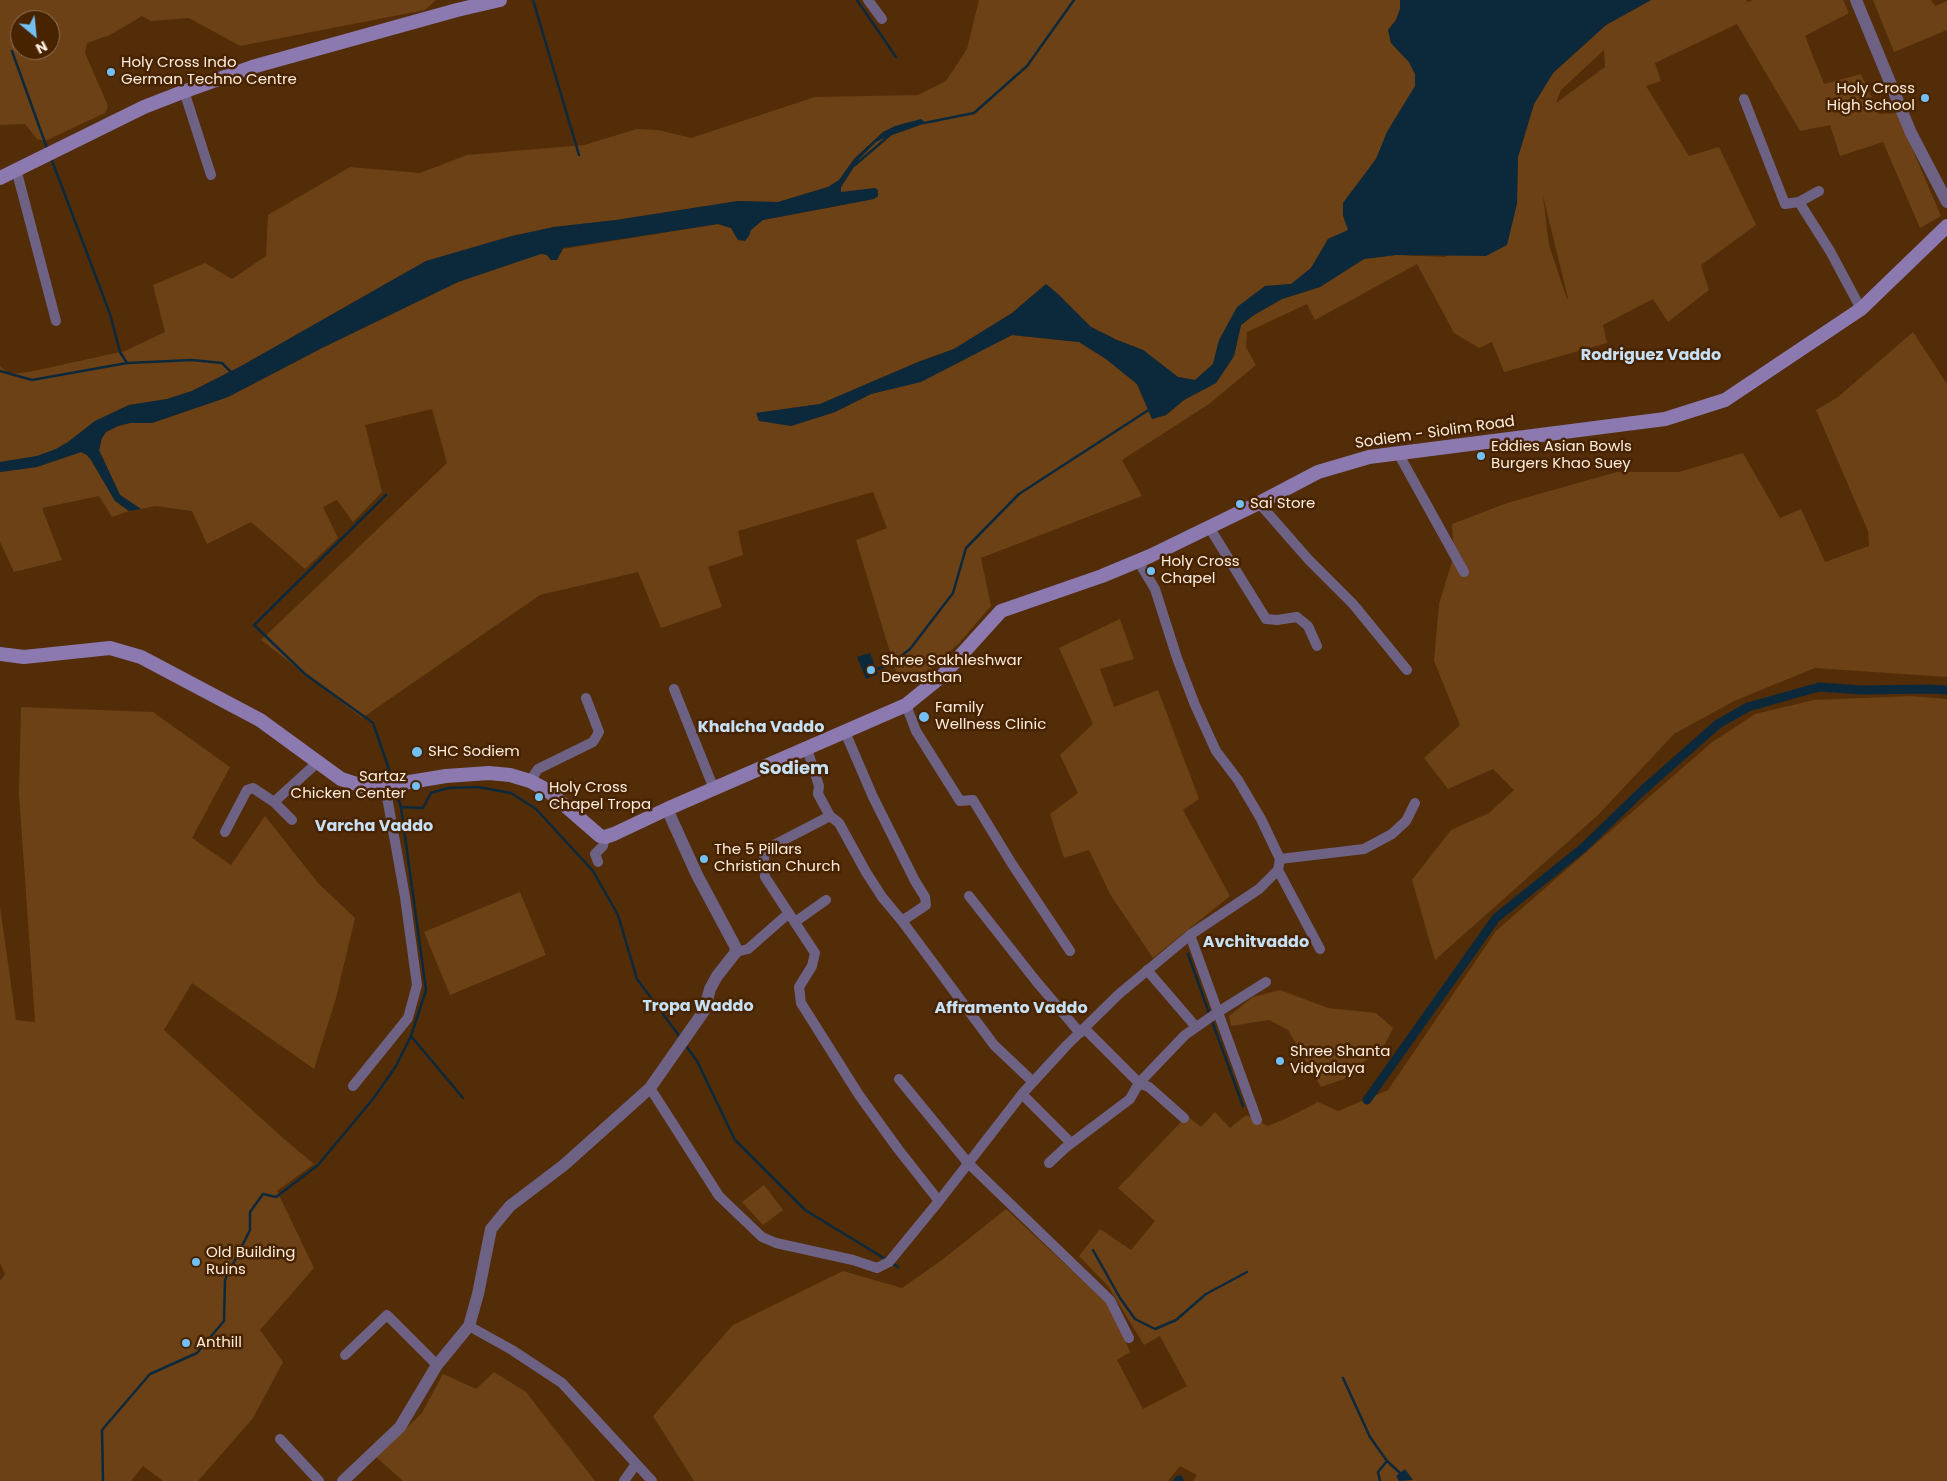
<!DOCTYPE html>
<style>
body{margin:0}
#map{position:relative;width:1947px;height:1481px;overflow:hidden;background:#522d08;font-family:Poppins,sans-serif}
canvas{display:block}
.north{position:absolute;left:10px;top:10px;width:50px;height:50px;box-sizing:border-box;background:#472300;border:1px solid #917459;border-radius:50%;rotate:152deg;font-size:14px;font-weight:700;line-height:20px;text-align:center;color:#ffeddf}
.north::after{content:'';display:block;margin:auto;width:18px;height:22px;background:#73c0f6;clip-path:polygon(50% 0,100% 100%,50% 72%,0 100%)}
</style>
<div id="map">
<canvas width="1947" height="1481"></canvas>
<div class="north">N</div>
</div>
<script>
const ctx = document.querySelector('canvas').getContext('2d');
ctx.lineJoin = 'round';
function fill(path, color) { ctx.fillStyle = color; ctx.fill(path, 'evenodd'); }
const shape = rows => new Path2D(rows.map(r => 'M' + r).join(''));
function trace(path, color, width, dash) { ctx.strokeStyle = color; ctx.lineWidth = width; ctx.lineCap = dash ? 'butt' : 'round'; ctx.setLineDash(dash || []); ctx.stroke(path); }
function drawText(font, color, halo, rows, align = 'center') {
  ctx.font = font + ' Poppins,sans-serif'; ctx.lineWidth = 5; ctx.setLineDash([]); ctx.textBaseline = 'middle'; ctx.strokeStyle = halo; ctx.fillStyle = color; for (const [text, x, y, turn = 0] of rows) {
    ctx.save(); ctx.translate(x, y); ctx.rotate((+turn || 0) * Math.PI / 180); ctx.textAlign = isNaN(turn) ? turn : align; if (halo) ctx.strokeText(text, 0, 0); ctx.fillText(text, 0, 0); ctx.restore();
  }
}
const green = shape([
 [0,0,436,0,425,10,240,46,189,18,151,21,142,16,110,35,87,43,85,53,108,106,105,113,45,141,37,139,25,124,0,125],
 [20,20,50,20,50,50,20,50],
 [979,0,1400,0,1400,9,1396,20,1388,30,1391,43,1409,62,1415,74,1415,86,1387,132,1376,159,1343,203,1349,230,1328,239,1311,268,1291,284,1265,286,1219,340,1213,364,1195,380,1178,377,1143,350,1117,340,1091,327,1059,295,1046,284,1012,313,954,349,918,362,820,404,757,413,791,426,835,412,871,394,921,381,1012,335,1079,342,1106,359,1137,384,1152,419,1166,415,1184,400,1216,383,1234,356,1241,325,1254,315,1282,299,1320,287,1364,259,1396,255,1445,257,1517,204,1518,157,1534,104,1553,73,1606,25,1651,0,1746,0,1748,2,1753,0,1843,0,1849,13,1805,36,1824,84,1861,74,1879,114,1897,113,1941,216,1920,228,1883,142,1840,156,1830,125,1800,131,1737,24,1655,63,1661,81,1646,86,1689,156,1719,147,1756,225,1701,265,1709,290,1668,322,1653,299,1603,325,1607,343,1504,372,1492,342,1479,348,1454,333,1417,264,1315,320,1307,304,1247,332,1246,347,1256,365,1209,404,1122,460,1142,496,981,558,991,606,960,642,919,680,899,682,856,540,887,528,873,492,738,531,743,555,708,567,722,607,661,628,638,572,540,595,362,718,261,640,447,463,432,409,365,425,382,492,353,522,337,500,323,507,338,538,305,569,251,522,207,544,192,511,155,506,141,509,120,495,99,450,102,438,106,432,118,426,130,423,152,423,228,397,322,348,458,282,541,253,547,255,551,260,557,260,563,249,718,224,731,228,738,240,749,236,750,230,763,220,874,199,878,196,841,192,841,187,859,159,876,142,908,122,883,132,854,159,839,180,828,187,778,202,738,201,616,220,554,227,512,236,426,261,243,365,192,391,167,399,129,405,95,421,68,442,56,449,37,456,0,462,0,366,9,374,29,372,125,351,165,332,153,285,205,263,232,279,266,256,268,215,350,167,420,173,467,155,584,145,637,129,658,130,691,138,815,97,918,95,946,81,967,49],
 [1604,50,1605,67,1556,103,1561,90],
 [1543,196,1568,298,1567,299,1549,245],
 [1873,0,1931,0,1935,6,1947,1,1947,30,1894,52],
 [1913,332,1947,384,1947,677,1815,668,1734,701,1674,734,1598,815,1435,960,1412,880,1451,830,1489,813,1514,790,1493,769,1448,789,1424,758,1460,725,1434,661,1439,604,1454,555,1452,524,1507,503,1617,472,1679,472,1743,453,1780,518,1801,509,1825,562,1869,546,1868,531,1816,410,1838,397],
 [81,452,87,455,91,460,115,501,129,511,112,517,99,496,42,508,62,560,14,572,0,542,0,472,37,467],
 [1120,619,1134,659,1100,669,1114,707,1158,690,1199,799,1183,810,1230,896,1153,958,1110,894,1089,850,1064,858,1050,814,1078,793,1060,755,1093,724,1059,648],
 [1911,696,1947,699,1947,1481,1193,1481,1197,1475,1180,1466,1168,1481,694,1481,653,1416,733,1325,843,1271,902,1288,942,1260,1006,1209,1112,1308,1130,1352,1117,1360,1143,1409,1187,1386,1160,1336,1144,1345,1108,1286,1079,1256,1100,1229,1131,1250,1155,1221,1118,1188,1178,1125,1187,1116,1201,1127,1215,1112,1230,1128,1246,1115,1268,1126,1287,1118,1318,1102,1338,1111,1388,1090,1496,931,1711,743,1755,714,1814,700],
 [21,707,153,712,230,767,192,838,231,865,265,816,318,883,355,918,336,998,314,1069,192,983,164,1030,284,1139,314,1164,277,1191,314,1268,260,1330,283,1362,253,1418,198,1481,163,1481,143,1466,131,1481,0,1481,0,1281,5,1274,0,1263,0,907,16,1020,35,1022,19,794],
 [520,892,546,955,450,995,424,932],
 [1280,990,1328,1008,1376,1013,1393,1028,1385,1044,1344,1079,1321,1087,1288,1030,1269,1020,1231,1026,1229,1016,1253,997],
 [764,1185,783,1210,763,1225,742,1202],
 [494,1372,526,1392,595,1481,403,1481,376,1457,422,1413,443,1374,476,1389]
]);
const water = shape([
 [1400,0,1651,0,1606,25,1553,73,1534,104,1518,157,1517,204,1507,245,1486,256,1396,255,1364,259,1320,287,1282,299,1254,315,1241,325,1234,356,1216,383,1184,400,1166,415,1152,419,1137,384,1106,359,1079,342,1012,335,921,382,871,394,835,412,791,426,759,421,756,413,820,404,918,362,954,349,1012,313,1046,284,1059,295,1091,327,1117,340,1143,350,1178,377,1195,380,1213,364,1219,340,1237,307,1265,286,1291,284,1311,268,1328,239,1348,230,1343,216,1343,203,1376,159,1387,132,1415,86,1415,74,1409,62,1391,43,1388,30,1396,20,1400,9],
 [921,119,926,123,884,138,876,142,859,159,841,187,841,192,875,188,878,190,878,196,874,199,763,220,751,230,749,236,745,241,738,240,731,228,718,224,563,248,557,260,551,260,547,255,541,254,458,282,322,348,228,397,152,423,130,423,118,426,106,432,102,438,99,450,120,495,141,509,129,511,115,501,91,460,87,455,81,452,37,467,0,472,0,462,37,456,56,449,68,442,95,421,129,405,167,399,192,391,243,365,426,261,512,236,554,227,616,220,738,201,778,202,828,187,839,180,854,159,883,132,895,126],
 [870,653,878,674,866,679,857,657],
 [1405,1469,1413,1480,1399,1481,1396,1476]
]);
const stream = shape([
 [533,0,579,155],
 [857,0,896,57],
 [12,51,48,151],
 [924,123,974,113,1027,66,1074,0],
 [51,158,110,314,120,352,127,363],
 [855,165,891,134],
 [0,371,32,380,127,363,192,360,222,363,232,373],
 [386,495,254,625,305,674,373,723,393,781],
 [874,670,891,664,910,649,953,593,966,548,1019,494,1150,409],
 [401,807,423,808,431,793,448,788,478,787,511,793,536,809,593,871,618,915,637,979,680,1037],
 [1188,954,1209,1013],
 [1212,1021,1243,1106],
 [411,1036,463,1098],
 [686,1046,697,1061,735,1140,805,1210,887,1260],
 [1093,1250,1120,1298,1135,1319,1155,1329,1176,1320,1206,1294,1247,1272],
 [892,1263,898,1267],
 [1343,1378,1370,1437,1387,1461,1400,1473],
 [103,1481,102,1430,150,1374,197,1353,224,1321,225,1280,250,1230,250,1212,263,1194,276,1197,318,1165,373,1099,396,1066,411,1036,426,990,401,807,395,788],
 [1380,1481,1378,1472,1387,1461]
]);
const canal = shape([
 [1367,1100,1496,918,1583,848,1642,791,1718,724,1748,707,1819,687,1862,690,1928,689,1947,690],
 [1178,1481,1179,1480]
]);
const minor = shape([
 [868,0,882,19],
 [184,91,211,175],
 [1744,99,1785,204,1799,202,1819,191],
 [16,169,56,321],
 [1799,202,1830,251,1861,309],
 [1398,453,1464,572],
 [1259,503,1308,559,1353,604,1407,670],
 [1209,527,1266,619,1277,620,1297,617,1308,626,1317,646],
 [674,689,714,789],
 [906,705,916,731,960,801,973,800,1012,864,1070,951],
 [845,732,873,797,915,881,925,897,926,905,902,921],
 [807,749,819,786,818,794,830,816],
 [530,781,538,769,593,742,599,732,586,698],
 [274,802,292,820],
 [225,832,247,790,253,788,274,802,318,762],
 [1280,859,1364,849,1392,834,1406,821,1415,803],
 [598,862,595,854,603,846,605,837],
 [1278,870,1320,949],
 [969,896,1036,981,1080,1033],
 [795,922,826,900],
 [1190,935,1257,1120],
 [736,952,748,949,789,913],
 [1147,970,1196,1027],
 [1084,1028,1139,1083,1149,1087,1184,1118],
 [899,1079,968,1163,1110,1300,1129,1338],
 [353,1086,408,1018,417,985,405,897,385,786],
 [650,1088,719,1196,762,1237,776,1243,853,1260,877,1268,889,1262,939,1201,1022,1094,1067,1045,1119,994,1190,935,1259,889,1278,870,1280,859,1261,819,1238,780,1216,751,1195,705,1177,658,1155,589,1138,561],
 [1022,1094,1071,1143],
 [1049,1163,1065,1148,1130,1099,1139,1083,1185,1035,1218,1012,1266,982],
 [939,1201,898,1149,859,1095,801,1003,799,987,812,966,815,953,765,877,764,855,774,845,830,816,839,823,866,872,882,897,902,921,994,1045,1032,1081],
 [469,1326,512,1350,562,1383,652,1481],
 [345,1355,387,1315,437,1365],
 [280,1439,319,1481],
 [624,1481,636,1464]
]);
const tertiary = shape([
 [1856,0,1911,133,1947,202],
 [343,1481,400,1427,437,1365,469,1326,478,1294,491,1229,510,1206,564,1165,650,1088,704,1011,710,989,717,976,736,952,735,946,697,875,667,809]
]);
const secondary = shape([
 [0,178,144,107,180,93,252,67,457,10,500,0],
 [0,654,24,657,110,648,141,657,260,720,341,779,366,787,385,786,446,776,489,773,510,775,530,781,547,790,600,836,605,837,614,834,667,809,906,705,943,675,1001,611,1102,576,1150,556,1259,503,1318,472,1369,457,1665,419,1725,400,1861,309,1947,226]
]);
const markers = [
 [111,72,5,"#73c0f6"],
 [1925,98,5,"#73c0f6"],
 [1481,456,5,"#73c0f6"],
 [1240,504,5,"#73c0f6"],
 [1151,571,5,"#73c0f6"],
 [871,670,5,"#73c0f6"],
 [924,717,6,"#73c0f6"],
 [417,752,6,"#73c0f6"],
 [416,786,5,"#73c0f6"],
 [539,797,5,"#73c0f6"],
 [704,859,5,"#73c0f6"],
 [1280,1061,5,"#73c0f6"],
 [196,1262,5,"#73c0f6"],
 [186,1343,5,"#73c0f6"]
];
const poiNames = [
 ["Holy Cross Indo",121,63],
 ["German Techno Centre",121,80],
 ["Holy Cross",1915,89,"right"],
 ["High School",1915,106,"right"],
 ["Eddies Asian Bowls",1491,447],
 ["Burgers Khao Suey",1491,464],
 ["Sai Store",1250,504],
 ["Holy Cross",1161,562],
 ["Chapel",1161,579],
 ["Shree Sakhleshwar",881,661],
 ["Devasthan",881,678],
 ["Family",935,708],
 ["Wellness Clinic",935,725],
 ["SHC Sodiem",428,752],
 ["Sartaz",406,777,"right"],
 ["Chicken Center",406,794,"right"],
 ["Holy Cross",549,788],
 ["Chapel Tropa",549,805],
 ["The 5 Pillars",714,850],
 ["Christian Church",714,867],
 ["Shree Shanta",1290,1052],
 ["Vidyalaya",1290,1069],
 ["Old Building",206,1253],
 ["Ruins",206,1270],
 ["Anthill",196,1343]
];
const streetNames = [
 ["Sodiem - Siolim Road",1435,433,-8]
];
const neighbourhoodNames = [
 ["Rodriguez Vaddo",1651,356],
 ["Khalcha Vaddo",761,728],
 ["Varcha Vaddo",374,827],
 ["Avchitvaddo",1256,943],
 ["Tropa Waddo",698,1007],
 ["Afframento Vaddo",1011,1009]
];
const quarterNames = [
 ["Sodiem",794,769]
];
fill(green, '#6d4116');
fill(water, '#0c293c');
trace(stream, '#0c293c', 2.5);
trace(canal, '#0c293c', 9);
trace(minor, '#6e6284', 10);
trace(tertiary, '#6e6284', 12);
trace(secondary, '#8c79af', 14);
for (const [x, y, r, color] of markers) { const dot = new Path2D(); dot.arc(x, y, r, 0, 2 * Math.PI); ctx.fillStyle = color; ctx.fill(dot); trace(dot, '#472300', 2); }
drawText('15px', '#ffeddf', '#472300', poiNames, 'left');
drawText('15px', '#ffeddf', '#472300', streetNames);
drawText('bold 16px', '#c6e1f6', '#472300', neighbourhoodNames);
drawText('bold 18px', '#c6e1f6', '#472300', quarterNames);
</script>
